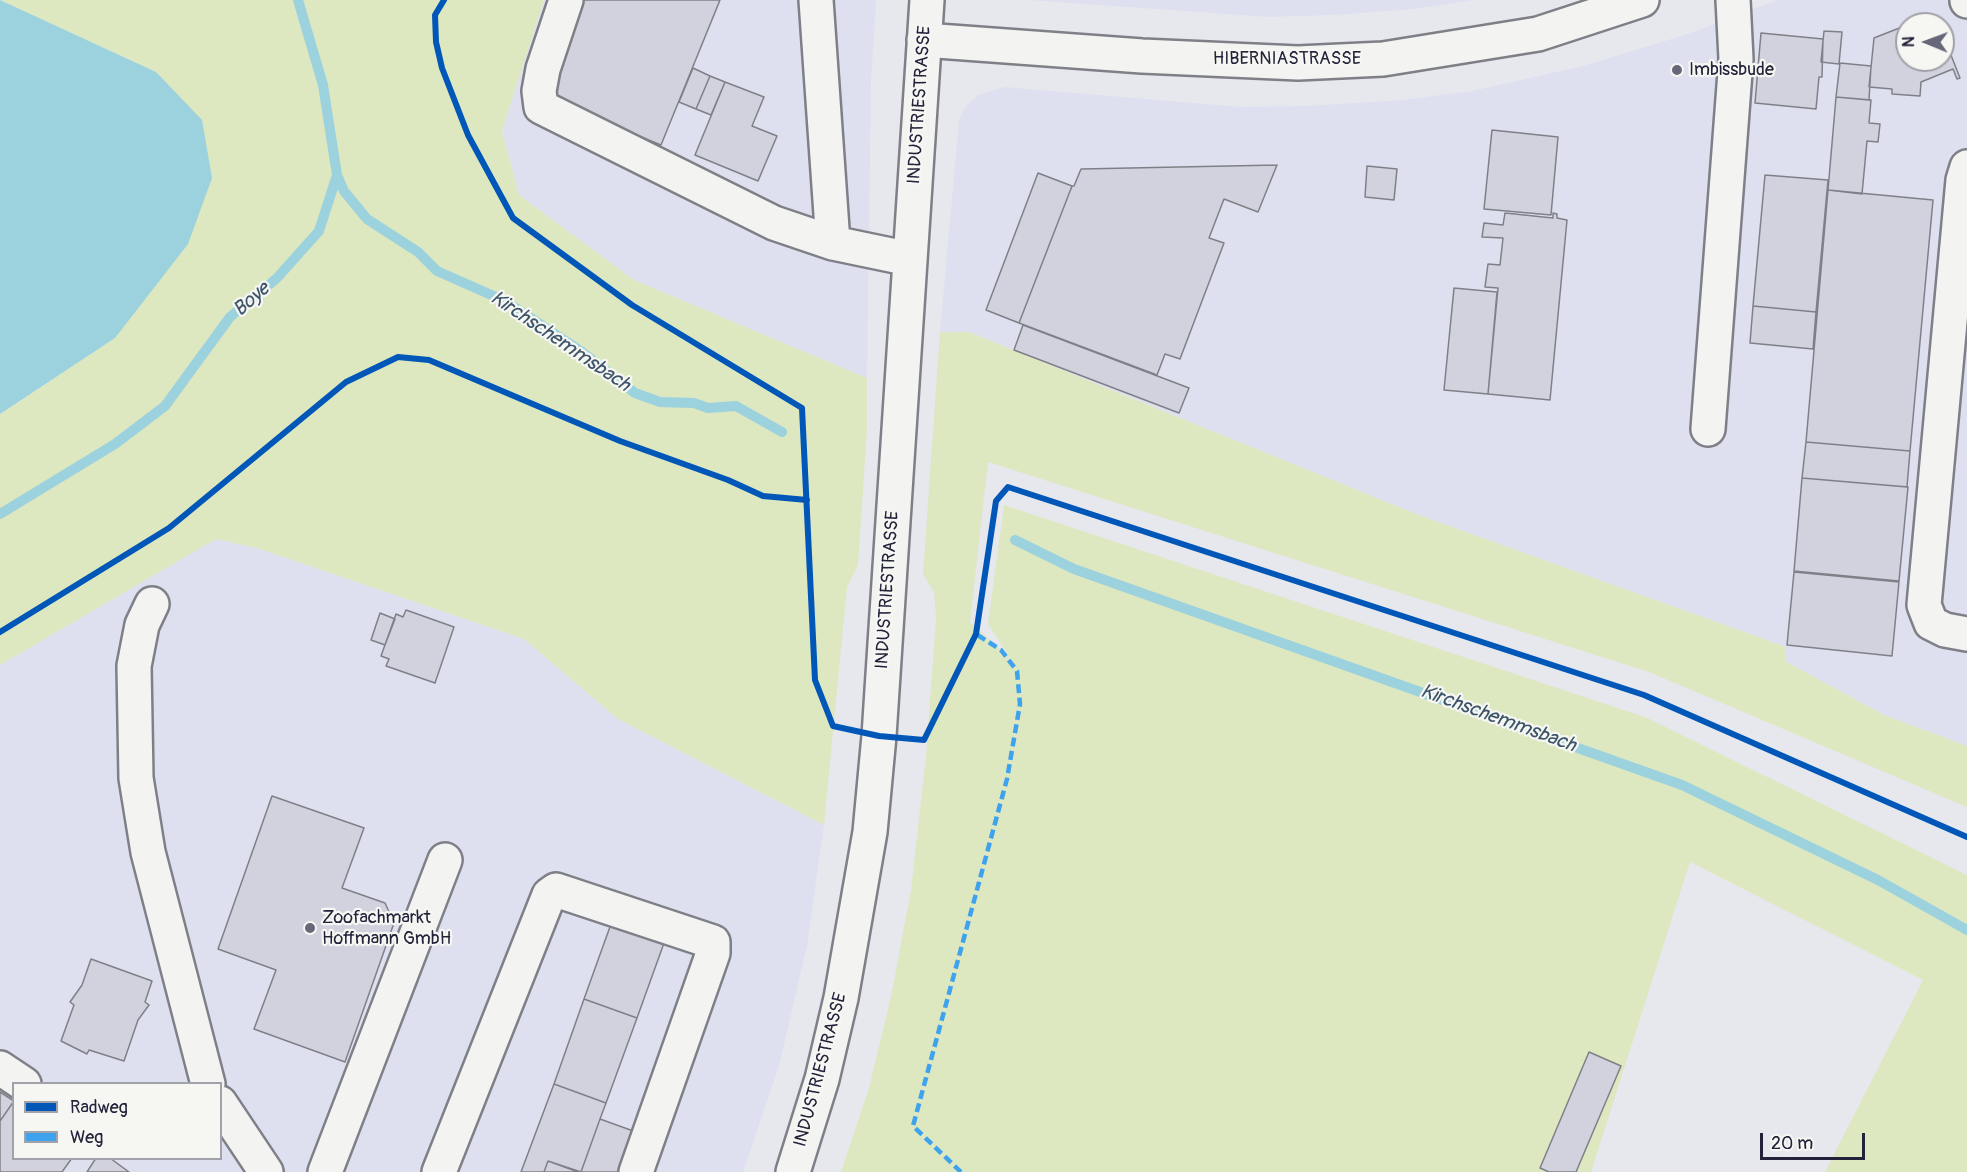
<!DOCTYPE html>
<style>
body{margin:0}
#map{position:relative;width:1967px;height:1172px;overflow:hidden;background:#e7e8ee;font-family:Pangolin,sans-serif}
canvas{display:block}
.legend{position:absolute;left:12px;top:1082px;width:210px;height:78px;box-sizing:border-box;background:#f6f6f2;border:2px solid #a1a1a9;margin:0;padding:8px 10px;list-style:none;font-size:18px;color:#22223b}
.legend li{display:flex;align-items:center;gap:12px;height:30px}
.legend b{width:30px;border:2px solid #a1a1a9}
.north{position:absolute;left:1895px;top:12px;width:60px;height:60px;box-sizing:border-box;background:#f6f6f2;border:2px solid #a1a1a9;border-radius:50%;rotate:271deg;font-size:16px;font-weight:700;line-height:24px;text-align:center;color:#22223b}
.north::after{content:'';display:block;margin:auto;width:21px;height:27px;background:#67677a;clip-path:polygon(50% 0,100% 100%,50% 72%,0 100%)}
.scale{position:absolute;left:1760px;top:1133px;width:105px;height:27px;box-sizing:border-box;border:3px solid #22223b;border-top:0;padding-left:8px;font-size:18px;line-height:21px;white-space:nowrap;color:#22223b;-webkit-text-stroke:4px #f6f6f2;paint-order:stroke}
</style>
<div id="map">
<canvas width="1967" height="1172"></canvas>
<ul class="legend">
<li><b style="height:8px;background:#0057b8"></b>Radweg</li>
<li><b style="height:8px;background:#3ea2ec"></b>Weg</li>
</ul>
<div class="north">N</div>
<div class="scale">20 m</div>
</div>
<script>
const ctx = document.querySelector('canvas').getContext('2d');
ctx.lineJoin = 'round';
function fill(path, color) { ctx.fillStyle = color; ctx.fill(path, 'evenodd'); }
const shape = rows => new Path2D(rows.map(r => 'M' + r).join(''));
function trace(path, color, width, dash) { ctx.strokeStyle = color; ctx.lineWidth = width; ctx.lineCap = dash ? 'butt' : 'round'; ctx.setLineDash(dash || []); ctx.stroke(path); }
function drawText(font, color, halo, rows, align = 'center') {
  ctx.font = font + ' Pangolin,sans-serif'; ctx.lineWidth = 4.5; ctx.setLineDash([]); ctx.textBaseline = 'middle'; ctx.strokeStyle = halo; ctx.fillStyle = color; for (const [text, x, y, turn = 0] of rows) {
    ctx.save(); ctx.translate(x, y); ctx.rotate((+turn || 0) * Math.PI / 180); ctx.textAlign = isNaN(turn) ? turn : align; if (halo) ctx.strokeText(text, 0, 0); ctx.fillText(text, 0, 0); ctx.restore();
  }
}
const built = shape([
 [544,0,876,0,871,83,867,378,634,280,519,195,502,131],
 [1028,0,1474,0,1415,9,1334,15,1269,17],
 [1777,0,1967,0,1967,746,1884,715,1785,661,1786,647,1416,514,970,332,940,332,959,120,966,106,978,95,1005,87,1241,107,1306,106,1403,100,1472,91,1583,66,1688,34],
 [1907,24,1943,24,1943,60,1907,60],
 [215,539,257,548,524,639,618,719,824,825,807,946,779,1066,743,1172,0,1172,0,665],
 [14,1084,220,1084,220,1158,14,1158]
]);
const green = shape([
 [0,0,544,0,502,131,519,195,634,280,867,378,867,430,858,565,847,587,824,825,618,719,524,639,257,548,216,539,0,665,0,414,115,338,156,72],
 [940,332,969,332,1416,514,1786,647,1785,661,1884,715,1967,746,1967,807,1649,672,988,462,970,622,1011,659,988,624,1004,505,1645,717,1967,875,1967,1172,1825,1172,1923,980,1690,862,1591,1172,841,1172,869,1088,892,992,911,890,926,756,936,618,934,592,923,574]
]);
const water = shape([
 [0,0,156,72,202,120,212,178,188,244,115,338,0,414]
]);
const stream = shape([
 [337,175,344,191,367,219,418,252,437,271,505,301,582,352,635,393,660,402,694,403,708,408,736,406,782,432],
 [0,514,115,444,165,406,230,317,277,278,319,231,337,175,323,85,298,0],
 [1015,540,1074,569,1682,785,1878,880,1967,930]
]);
const building = shape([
 [583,0,720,0,661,145,543,97,583,0],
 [1907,25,1907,60,1943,60,1943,35,1960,78,1957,79,1953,69,1921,82,1920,96,1892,94,1892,89,1869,87,1874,38,1907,25],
 [1824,31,1842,32,1839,64,1821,62,1824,31],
 [1761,33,1823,39,1822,77,1819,77,1816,109,1755,103,1761,33],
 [1840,63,1871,66,1869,100,1836,97,1840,63],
 [693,68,710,76,696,109,679,102,693,68],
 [710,76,725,82,711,115,696,109,710,76],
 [725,82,764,97,752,126,777,136,758,181,695,155,725,82],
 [1836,97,1871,100,1869,123,1880,124,1878,142,1867,141,1862,194,1828,190,1836,97],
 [1492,130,1558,137,1551,215,1484,209,1492,130],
 [1277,165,1258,212,1224,199,1209,238,1224,243,1180,359,1165,354,1157,375,1019,323,1072,186,1074,186,1081,169,1277,165],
 [1367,166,1397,169,1394,200,1365,197,1367,166],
 [1038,173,1072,186,1019,323,986,310,1038,173],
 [1765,175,1828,180,1816,312,1753,306,1765,175],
 [1828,190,1933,200,1910,451,1806,442,1828,190],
 [1505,213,1553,218,1553,213,1557,214,1557,218,1567,220,1550,400,1488,394,1498,288,1485,287,1488,264,1500,265,1503,238,1482,237,1484,223,1503,225,1505,213],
 [1454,288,1497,292,1488,394,1444,390,1454,288],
 [1753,306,1816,312,1813,349,1750,343,1753,306],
 [1023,325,1189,388,1179,413,1014,350,1023,325],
 [1806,442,1910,451,1907,487,1802,478,1806,442],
 [1802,478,1908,487,1899,581,1794,571,1802,478],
 [1794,572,1899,582,1892,656,1787,645,1794,572],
 [406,610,454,627,435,683,386,666,389,659,381,656,396,614,403,617,406,610],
 [380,613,395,619,385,645,371,640,380,613],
 [272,796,364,828,342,888,385,903,394,923,345,1062,254,1029,276,970,218,949,272,796],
 [611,924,664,943,637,1018,584,999,611,924],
 [91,959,152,981,145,1002,149,1005,138,1020,124,1061,89,1050,87,1054,61,1041,74,1005,70,1002,82,985,91,959],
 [584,999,637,1018,606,1103,554,1084,584,999],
 [1589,1052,1621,1066,1576,1172,1549,1172,1540,1168,1589,1052],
 [554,1084,606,1103,600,1119,581,1172,548,1161,544,1172,521,1172,554,1084],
 [0,1092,14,1101,0,1121,0,1092],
 [14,1101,14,1158,72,1158,62,1172,0,1172,0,1121,14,1101],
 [600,1119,636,1132,622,1172,581,1172,600,1119],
 [96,1158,110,1158,129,1172,87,1172,96,1158],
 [548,1161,578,1172,544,1172,548,1161]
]);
const minor = shape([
 [566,0,543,69,539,91,541,107,774,223,833,243],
 [816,0,833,243,910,259],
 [1967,0,1967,1],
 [924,40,1142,56,1298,63,1383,59,1538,34,1642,0],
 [1967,167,1963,180,1924,605,1931,623,1945,630,1967,634],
 [1708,429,1736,59,1733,0],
 [152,604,142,625,134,666,136,778,148,852,208,1084],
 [0,1068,24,1084],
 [220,1103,266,1172],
 [325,1172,445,860],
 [439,1172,549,895,556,890,713,942,713,953,636,1172],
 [793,1172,822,1079,841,998,870,832,879,736,927,0]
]);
const quiet = shape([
 [961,1172,913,1126,1007,779,1020,704,1017,671,1001,650,976,634]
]);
const cycleway = shape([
 [444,0,435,15,436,42,442,68,468,135,513,218,632,305,802,408,815,680,833,726,879,736,924,740,976,634,996,501,1008,487,1644,695,1967,837],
 [0,632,169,528,346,382,398,357,429,360,620,441,728,480,763,496,807,500]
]);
const markers = [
 [1677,70,6,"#67677a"],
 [310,928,6,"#67677a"]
];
const streetNames = [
 ["HIBERNIASTRASSE",1287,59],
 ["INDUSTRIESTRASSE",920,105,-86],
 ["INDUSTRIESTRASSE",888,590,-86],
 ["INDUSTRIESTRASSE",821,1070,-75]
];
const poiNames = [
 ["Imbissbude",1689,70],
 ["Zoofachmarkt",322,918],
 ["Hoffmann GmbH",322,939]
];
const waterNames = [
 ["Boye",252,300,-41],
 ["Kirchschemmsbach",560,342,34],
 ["Kirchschemmsbach",1498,719,20]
];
fill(built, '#dee0ef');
fill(green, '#dde7c0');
fill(water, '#9bd2de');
trace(stream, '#9bd2de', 10);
fill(building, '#d1d2de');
trace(building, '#7f8087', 1.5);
trace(minor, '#7f8087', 38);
trace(minor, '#f3f3f2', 33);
trace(quiet, '#3ea2ec', 4.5, [9, 4.5]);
trace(cycleway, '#0057b8', 6);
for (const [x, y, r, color] of markers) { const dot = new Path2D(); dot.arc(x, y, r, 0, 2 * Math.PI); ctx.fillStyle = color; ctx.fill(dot); trace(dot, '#f6f6f2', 2); }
drawText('18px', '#22223b', '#f6f6f2', streetNames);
drawText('18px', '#22223b', '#f6f6f2', poiNames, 'left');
drawText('italic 20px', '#3c546a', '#f6f6f2', waterNames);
</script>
